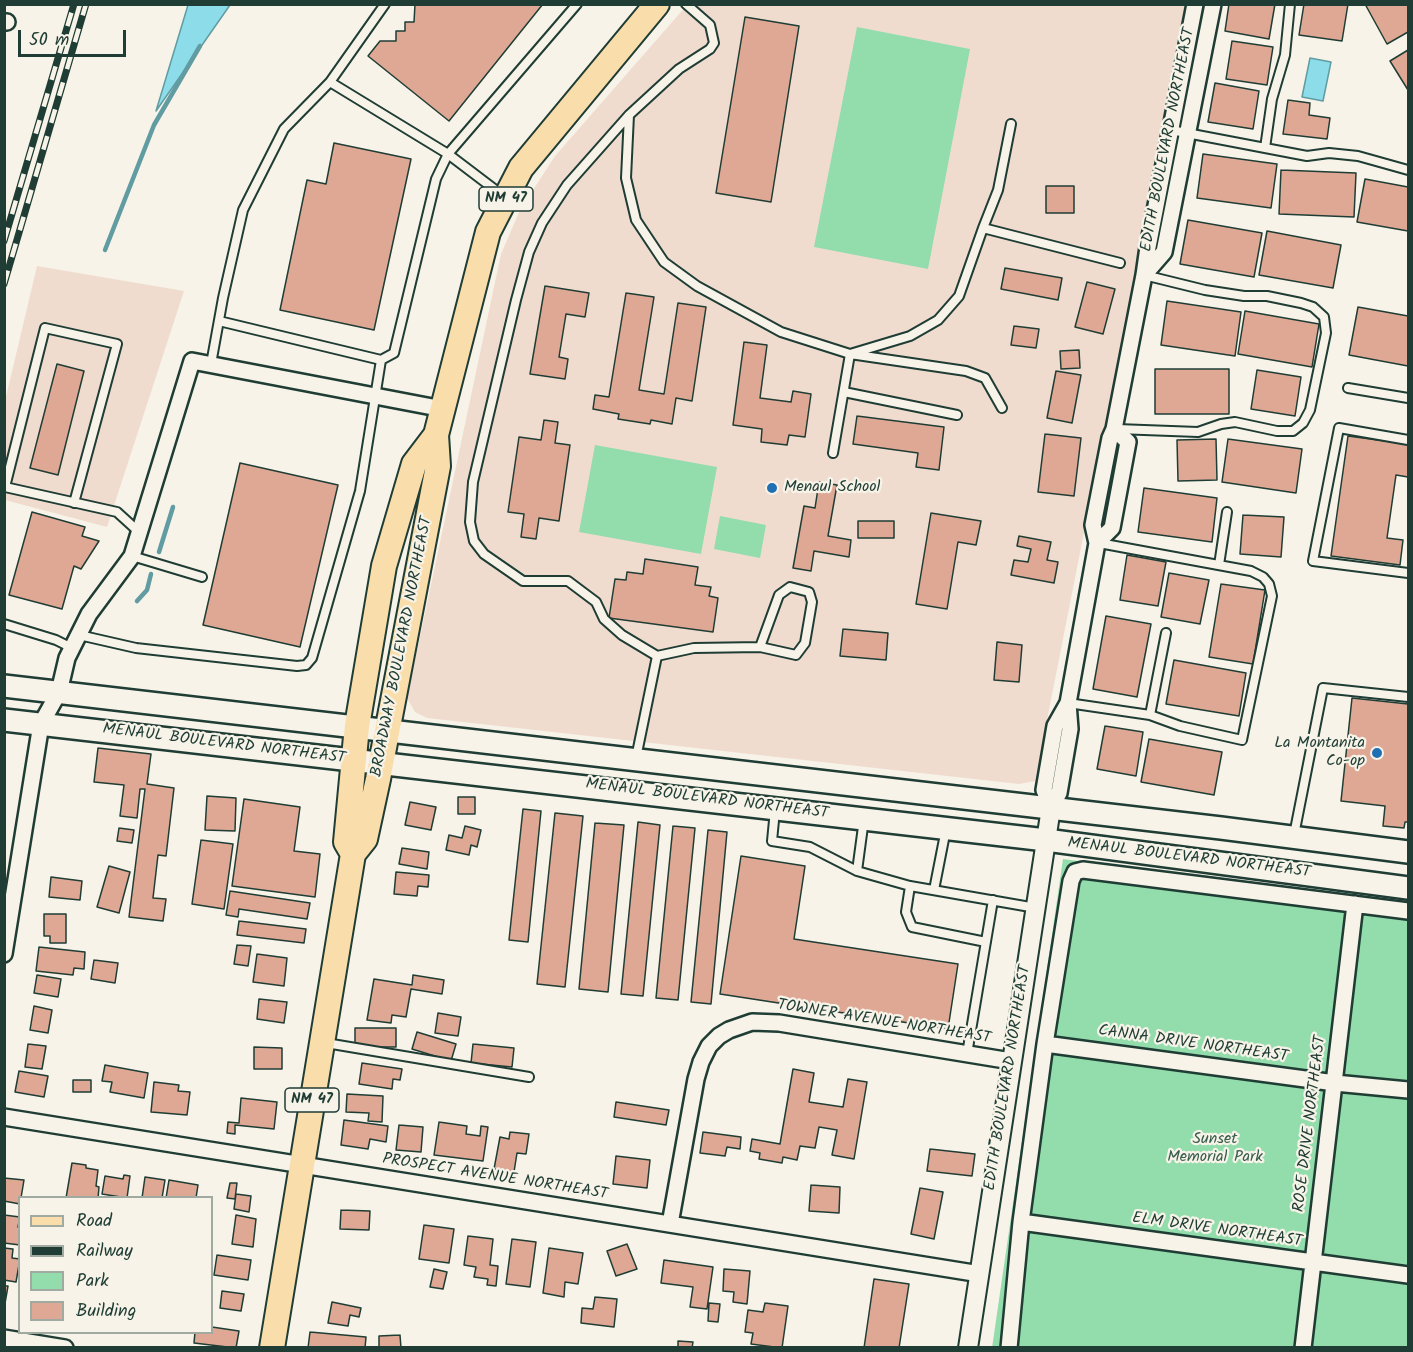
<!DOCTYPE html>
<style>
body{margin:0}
#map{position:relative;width:1413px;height:1352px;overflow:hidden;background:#f7f3e8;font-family:Kalam,sans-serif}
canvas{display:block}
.frame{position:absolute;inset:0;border:6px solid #1f3d34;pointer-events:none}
.legend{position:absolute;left:18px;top:1196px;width:195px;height:138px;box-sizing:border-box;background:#f7f3e8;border:2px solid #a1aaa0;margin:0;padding:8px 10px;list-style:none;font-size:18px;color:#1f3d34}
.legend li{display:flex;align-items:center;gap:12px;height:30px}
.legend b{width:30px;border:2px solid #a1aaa0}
.scale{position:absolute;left:18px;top:30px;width:108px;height:27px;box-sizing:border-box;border:3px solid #1f3d34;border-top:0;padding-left:8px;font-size:18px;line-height:21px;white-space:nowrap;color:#1f3d34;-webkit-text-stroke:4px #f7f3e8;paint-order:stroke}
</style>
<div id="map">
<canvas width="1413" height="1352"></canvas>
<div class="frame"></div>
<ul class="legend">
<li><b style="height:8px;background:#f9ddab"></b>Road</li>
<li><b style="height:8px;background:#1f3d34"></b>Railway</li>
<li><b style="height:16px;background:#93dcac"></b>Park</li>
<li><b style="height:16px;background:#dea895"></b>Building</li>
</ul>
<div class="scale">50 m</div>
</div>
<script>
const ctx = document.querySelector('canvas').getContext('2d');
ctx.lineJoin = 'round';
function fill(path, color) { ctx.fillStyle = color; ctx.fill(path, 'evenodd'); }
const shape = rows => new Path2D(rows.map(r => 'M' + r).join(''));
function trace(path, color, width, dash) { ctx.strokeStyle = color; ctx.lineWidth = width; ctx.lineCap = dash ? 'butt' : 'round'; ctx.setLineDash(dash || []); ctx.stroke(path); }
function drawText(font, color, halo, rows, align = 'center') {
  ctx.font = font + ' Kalam,sans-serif'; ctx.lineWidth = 4.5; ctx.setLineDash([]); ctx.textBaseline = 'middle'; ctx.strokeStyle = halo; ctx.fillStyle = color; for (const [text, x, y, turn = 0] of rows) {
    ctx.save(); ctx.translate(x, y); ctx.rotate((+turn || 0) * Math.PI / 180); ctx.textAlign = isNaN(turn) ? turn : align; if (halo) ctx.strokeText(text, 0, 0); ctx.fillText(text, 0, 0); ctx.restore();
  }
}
const built = shape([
 [687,5,1188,5,1035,781,1019,784,427,718,415,712,407,698,501,254,520,210,555,156],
 [37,266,184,291,107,527,5,500,5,401]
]);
const green = shape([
 [857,27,970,49,928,269,814,247],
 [595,445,717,467,701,554,579,532],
 [720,516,766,525,760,558,714,549],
 [1063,859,1408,904,1408,1347,992,1348]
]);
const water = shape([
 [188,5,230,5,156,111,188,5],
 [1310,58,1331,62,1323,101,1302,97,1310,58]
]);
const stream = shape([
 [105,250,154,125,200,46],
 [159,552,173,507],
 [137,601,147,590,151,574]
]);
const building = shape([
 [415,4,543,4,449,121,368,56,380,41,396,41,396,31,405,31,405,22,414,22,415,4],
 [1229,4,1275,4,1269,39,1225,31,1229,4],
 [1304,4,1348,4,1342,41,1299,35,1304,4],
 [1365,4,1408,4,1408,32,1387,44,1365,4],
 [745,17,799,26,771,202,716,193,745,17],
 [1232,41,1273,47,1267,85,1226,79,1232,41],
 [1408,50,1408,90,1390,61,1408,50],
 [1215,83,1259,91,1253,129,1208,122,1215,83],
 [1288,100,1310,103,1309,115,1330,118,1327,139,1283,134,1288,100],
 [334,143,411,159,374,330,280,310,307,180,326,184,334,143],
 [1203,154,1277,164,1271,208,1197,198,1203,154],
 [1281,170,1356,173,1354,217,1279,214,1281,170],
 [1365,179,1408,187,1408,231,1357,222,1365,179],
 [1046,186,1074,186,1074,213,1046,213,1046,186],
 [1188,220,1262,233,1254,277,1180,264,1188,220],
 [1267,231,1341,245,1333,288,1259,275,1267,231],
 [1005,268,1062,278,1058,300,1001,289,1005,268],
 [1087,282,1115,289,1103,334,1075,327,1087,282],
 [545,286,589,293,585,317,566,314,559,357,568,359,565,379,530,374,545,286],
 [626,293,654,297,639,390,664,394,678,303,706,307,692,401,676,398,672,424,651,420,650,424,618,419,619,414,593,409,595,395,609,397,626,293],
 [1167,301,1241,312,1235,356,1161,345,1167,301],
 [1358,307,1408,316,1408,366,1349,355,1358,307],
 [1245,311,1319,324,1312,367,1238,354,1245,311],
 [1014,326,1039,329,1036,348,1011,345,1014,326],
 [744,342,767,345,760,398,791,402,793,391,811,394,805,437,789,435,787,445,761,442,762,429,733,425,744,342],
 [1079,350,1080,368,1061,369,1060,351,1079,350],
 [57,364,84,371,58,475,30,468,57,364],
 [1155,369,1229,369,1229,414,1155,414,1155,369],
 [1257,370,1301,377,1295,416,1251,409,1257,370],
 [1056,371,1081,375,1072,423,1047,418,1056,371],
 [857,416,944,427,939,470,916,467,918,453,853,444,857,416],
 [544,420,558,422,555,443,570,445,559,521,539,518,536,539,521,537,524,514,508,512,519,437,541,440,544,420],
 [1045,434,1081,438,1074,496,1038,492,1045,434],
 [1348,436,1408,444,1408,477,1396,475,1387,538,1403,540,1400,565,1331,556,1348,436],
 [1216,439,1217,480,1178,481,1177,440,1216,439],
 [1228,439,1302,449,1296,493,1222,482,1228,439],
 [240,463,338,485,300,647,203,625,240,463],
 [819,482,837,485,828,536,851,540,849,557,814,551,811,571,793,568,804,506,815,508,819,482],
 [1144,488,1217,498,1212,542,1138,532,1144,488],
 [32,512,85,527,82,536,99,541,81,569,74,566,62,609,9,595,32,512],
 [931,513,981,521,976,545,958,542,947,609,916,604,931,513],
 [1243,515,1284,517,1281,557,1240,554,1243,515],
 [858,521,894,521,894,538,858,538,858,521],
 [1019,536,1051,542,1047,560,1058,562,1054,583,1011,575,1014,560,1028,562,1031,549,1017,546,1019,536],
 [1127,555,1166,562,1158,606,1120,600,1127,555],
 [645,559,698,567,695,585,711,587,709,596,718,598,713,632,609,618,615,579,626,580,627,572,643,574,645,559],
 [1169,573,1209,580,1200,624,1161,617,1169,573],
 [1221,584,1265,590,1253,664,1209,657,1221,584],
 [1106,616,1151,624,1137,697,1093,689,1106,616],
 [843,629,888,633,886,660,840,656,843,629],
 [997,642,1022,645,1019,682,994,680,997,642],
 [1174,660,1246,673,1239,716,1166,704,1174,660],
 [1352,698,1408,704,1408,822,1405,822,1404,828,1383,826,1385,806,1341,801,1352,698],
 [1105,726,1143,732,1136,776,1097,769,1105,726],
 [1149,739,1222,752,1214,795,1141,782,1149,739],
 [98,748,151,754,147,784,174,788,166,856,158,855,153,898,166,899,163,921,129,917,145,789,140,789,137,818,120,816,124,785,94,782,98,748],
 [207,796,236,798,235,831,205,830,207,796],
 [458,797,475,797,475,814,458,814,458,797],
 [244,799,300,807,294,851,320,854,315,897,232,886,244,799],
 [410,802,436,807,431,830,405,825,410,802],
 [523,809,541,811,528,942,509,940,523,809],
 [555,813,583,816,565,987,537,984,555,813],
 [638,822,660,825,643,996,621,994,638,822],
 [595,823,624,825,608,992,579,989,595,823],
 [465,826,481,830,477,847,471,845,469,855,446,850,449,835,462,838,465,826],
 [673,826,695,828,678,1000,656,998,673,826],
 [119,828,134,830,132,843,117,841,119,828],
 [708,830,727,832,711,1004,691,1002,708,830],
 [201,840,233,844,224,909,192,904,201,840],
 [402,848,429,852,427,869,399,864,402,848],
 [741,856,805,866,794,939,958,964,948,1029,720,994,741,856],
 [109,866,130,872,119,913,97,907,109,866],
 [396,872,429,875,428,887,418,886,417,896,394,894,396,872],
 [51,877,82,881,80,900,49,897,51,877],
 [230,891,310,903,307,919,239,909,238,917,226,915,230,891],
 [44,914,66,914,66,943,50,943,50,936,44,936,44,914],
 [239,921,306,929,304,943,237,935,239,921],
 [237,945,251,946,248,966,234,964,237,945],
 [39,947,85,952,84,969,74,968,73,975,36,971,39,947],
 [257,954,287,958,284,986,253,982,257,954],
 [94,960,118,963,115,983,91,979,94,960],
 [37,975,61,979,58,997,34,993,37,975],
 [413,975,444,980,442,994,411,989,406,1017,392,1015,391,1023,367,1020,374,979,412,985,413,975],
 [259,999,287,1002,284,1023,257,1019,259,999],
 [34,1006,52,1010,48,1033,30,1030,34,1006],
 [438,1013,461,1017,458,1036,435,1033,438,1013],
 [355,1028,396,1028,396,1047,355,1047,355,1028],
 [417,1032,456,1044,451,1061,412,1049,417,1032],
 [28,1044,46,1046,42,1069,25,1067,28,1044],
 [473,1044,514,1048,512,1067,471,1063,473,1044],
 [254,1047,282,1048,282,1069,254,1069,254,1047],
 [362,1063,402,1069,400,1080,393,1079,392,1089,359,1084,362,1063],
 [105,1065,148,1073,144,1098,110,1092,112,1082,102,1081,105,1065],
 [793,1069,814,1073,809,1102,843,1107,848,1079,867,1082,854,1159,832,1155,837,1130,819,1127,815,1148,800,1146,797,1160,783,1157,782,1163,759,1159,760,1153,750,1151,752,1139,780,1144,793,1069],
 [19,1071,48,1076,44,1097,15,1092,19,1071],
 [73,1080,91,1080,91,1092,73,1092,73,1080],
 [154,1082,179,1085,178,1091,190,1092,187,1115,151,1112,154,1082],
 [347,1094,383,1096,382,1122,368,1121,369,1113,346,1112,347,1094],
 [241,1098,277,1102,274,1129,235,1125,235,1134,227,1133,228,1122,239,1123,241,1098],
 [616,1102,669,1110,666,1125,614,1117,616,1102],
 [344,1120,388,1126,386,1142,370,1139,368,1149,341,1145,344,1120],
 [439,1122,467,1126,466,1134,480,1136,481,1126,488,1127,483,1161,434,1155,439,1122],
 [399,1125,423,1127,421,1152,396,1150,399,1125],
 [510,1132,529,1134,526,1154,517,1153,514,1172,494,1169,500,1137,509,1139,510,1132],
 [703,1132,741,1137,740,1149,727,1147,725,1156,700,1153,703,1132],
 [930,1149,975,1154,972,1176,927,1171,930,1149],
 [616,1156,650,1160,647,1188,613,1184,616,1156],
 [72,1163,86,1165,86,1168,98,1170,96,1186,99,1187,98,1198,66,1198,72,1163],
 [124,1175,130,1176,127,1198,102,1194,105,1176,123,1179,124,1175],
 [145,1177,165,1180,162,1198,142,1198,145,1177],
 [4,1178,24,1180,20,1204,4,1201,4,1178],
 [169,1180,198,1185,196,1198,166,1198,169,1180],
 [230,1183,237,1183,235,1199,227,1198,230,1183],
 [811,1185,840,1187,839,1213,809,1211,811,1185],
 [920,1188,943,1192,934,1239,911,1234,920,1188],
 [236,1194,251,1196,249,1212,234,1209,236,1194],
 [341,1210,370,1211,369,1230,340,1229,341,1210],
 [4,1215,20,1217,18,1227,20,1228,20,1245,4,1243,4,1215],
 [236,1215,256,1219,253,1247,232,1244,236,1215],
 [424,1225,454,1229,449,1263,419,1259,424,1225],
 [468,1236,493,1239,490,1265,498,1266,496,1286,487,1285,488,1279,474,1277,476,1267,464,1265,468,1236],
 [512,1239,536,1242,530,1287,506,1284,512,1239],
 [627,1244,637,1269,616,1276,607,1251,627,1244],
 [4,1248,13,1249,12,1258,20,1259,16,1282,4,1280,4,1248],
 [549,1248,583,1253,578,1284,565,1282,564,1297,543,1293,549,1248],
 [217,1255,251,1260,248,1280,214,1275,217,1255],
 [664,1260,713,1267,707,1309,690,1307,693,1287,661,1283,664,1260],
 [434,1269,447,1272,443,1289,430,1287,434,1269],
 [724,1269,750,1271,747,1304,733,1302,734,1292,723,1291,724,1269],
 [874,1279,909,1284,899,1348,864,1348,874,1279],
 [4,1286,8,1286,4,1309,4,1286],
 [222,1291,244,1294,241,1311,220,1308,222,1291],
 [595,1297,617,1299,614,1327,581,1323,582,1308,593,1309,595,1297],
 [332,1302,361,1308,359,1317,350,1315,348,1326,328,1323,332,1302],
 [709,1303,720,1304,718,1322,708,1321,709,1303],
 [765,1303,788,1306,782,1348,751,1344,753,1333,745,1332,748,1310,763,1312,765,1303],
 [212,1324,212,1327,239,1331,236,1348,194,1343,195,1332,212,1332,212,1324],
 [310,1332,366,1337,365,1348,308,1348,310,1332],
 [400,1335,401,1348,379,1348,379,1336,400,1335],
 [678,1341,693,1342,692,1348,678,1348,678,1341]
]);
const service = shape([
 [330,82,385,4],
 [629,115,626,178,636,220,664,262,697,286,781,332,850,354,910,336,938,320,959,296,983,228,1120,263],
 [1171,130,1307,156,1329,153,1358,156,1408,170],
 [1265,148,1272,99,1285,55,1290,4],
 [983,228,998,190,1011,124],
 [219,321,381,360],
 [211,364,223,298,243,210,284,129,330,82,448,154,502,195],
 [1348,388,1408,398],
 [844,392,957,415],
 [1117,429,1198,432,1221,424,1235,422,1277,431,1293,431,1303,423,1310,410,1326,333,1324,317,1313,307,1301,303,1267,296,1244,296,1205,290,1144,275],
 [1408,440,1339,428,1313,561,1408,573],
 [833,453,850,354,966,371,985,378,1002,408],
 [74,503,117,344,45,328,5,487,117,512,139,532],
 [132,556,202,577],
 [1219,565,1227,512],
 [4,624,56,640,72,648],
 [79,635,136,648,297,666,306,665,312,658,360,491,381,360,394,353,436,179,448,154,577,4],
 [657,656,694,648,760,647,796,655,805,643,812,602,809,592,790,587,779,595,760,647],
 [1068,703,1150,715,1180,726,1242,740,1272,596,1269,584,1263,577,1251,571,1099,543],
 [1150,715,1166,633],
 [636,758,657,656,622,635,604,619,596,602,568,581,523,581,484,554,474,541,470,522,473,482,516,300,529,252,542,223,567,185,629,115,679,69,710,49,714,43,710,25,686,4],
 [775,810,772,841,810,847,857,871,910,886,1036,908],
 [1294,835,1323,688,1408,697],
 [857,871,864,819],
 [910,886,906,912,912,927,986,942],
 [934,890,946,829],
 [326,1043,529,1077],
 [967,1054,993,900]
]);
const minor = shape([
 [4,22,7,22],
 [1144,275,1164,252,1213,4],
 [1097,543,1112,528,1128,442,1114,429],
 [1051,808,1059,793,1070,729,1068,703,1097,543,1093,525,1110,438,1114,429,1144,275,1148,247,1195,4],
 [1051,808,1044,790,1055,726,1068,703],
 [4,954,41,724,59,692,67,658,89,614,132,556,192,361,443,409],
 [1045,1044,1335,1083,1408,1090],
 [4,1117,980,1274],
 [1021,1222,1408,1275],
 [670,1224,696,1079,701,1062,709,1046,719,1036,729,1030,752,1022,779,1023,1011,1061],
 [4,1338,65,1348],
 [1009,1348,1021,1222,1045,1044,1071,881,1075,872,1083,870,1408,911],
 [1303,1348,1355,904]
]);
const tertiary = shape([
 [968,1348,1051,808]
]);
const secondary = shape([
 [4,686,1221,828,1408,852],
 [4,720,1046,840,1408,888]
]);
const primary = shape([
 [353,854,346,842,357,726,384,566,414,464,436,435],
 [272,1348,353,854,365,839,378,779,438,466,436,435,488,232,521,168,657,4]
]);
const rail = shape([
 [4,241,74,4],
 [4,284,86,4]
]);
const markers = [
 [772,488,6,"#1f6fb2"],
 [1377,753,6,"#1f6fb2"]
];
const shields = [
 [506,199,54],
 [312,1100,54]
];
const shieldNames = [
 ["NM 47",506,199],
 ["NM 47",312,1100]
];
const streetNames = [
 ["EDITH BOULEVARD NORTHEAST",1169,140,-79],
 ["BROADWAY BOULEVARD NORTHEAST",403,647,-79],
 ["MENAUL BOULEVARD NORTHEAST",224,745,7],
 ["MENAUL BOULEVARD NORTHEAST",707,800,7],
 ["MENAUL BOULEVARD NORTHEAST",1189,859,7],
 ["TOWNER AVENUE NORTHEAST",884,1023,9],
 ["CANNA DRIVE NORTHEAST",1193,1045,8],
 ["EDITH BOULEVARD NORTHEAST",1009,1078,-81],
 ["ROSE DRIVE NORTHEAST",1311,1124,-83],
 ["PROSPECT AVENUE NORTHEAST",495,1178,9],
 ["ELM DRIVE NORTHEAST",1217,1231,8]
];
const poiNames = [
 ["Menaul School",784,488],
 ["La Montanita",1365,744,"right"],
 ["Co-op",1365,762,"right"]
];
const parkNames = [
 ["Sunset",1215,1140],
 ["Memorial Park",1215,1158]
];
fill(built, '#f0dccf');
fill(green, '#93dcac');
fill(water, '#8cdcea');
trace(water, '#609ca1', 1.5);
trace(stream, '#609ca1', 4.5);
fill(building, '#dea895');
trace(building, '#1f3d34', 1.5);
trace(service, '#1f3d34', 12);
trace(minor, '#1f3d34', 20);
trace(tertiary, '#1f3d34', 22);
trace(secondary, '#1f3d34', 26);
trace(primary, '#1f3d34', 28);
trace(service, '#f7f3e8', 8);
trace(minor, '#f7f3e8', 15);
trace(tertiary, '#f7f3e8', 18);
trace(secondary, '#f7f3e8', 21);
trace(primary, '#f9ddab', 24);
trace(rail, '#1f3d34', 7);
trace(rail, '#f7f3e8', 4.5, [14]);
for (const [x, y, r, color] of markers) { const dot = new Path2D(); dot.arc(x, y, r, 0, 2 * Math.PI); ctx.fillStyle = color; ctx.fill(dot); trace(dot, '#f7f3e8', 2); }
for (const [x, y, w] of shields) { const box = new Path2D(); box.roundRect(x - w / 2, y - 12, w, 24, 4.5); ctx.fillStyle = '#f7f3e8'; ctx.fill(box); trace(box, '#1f3d34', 1.5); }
drawText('bold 15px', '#1f3d34', null, shieldNames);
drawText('16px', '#1f3d34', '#f7f3e8', streetNames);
drawText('16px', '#1f3d34', '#f7f3e8', poiNames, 'left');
drawText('16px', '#365d4c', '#f7f3e8', parkNames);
</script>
